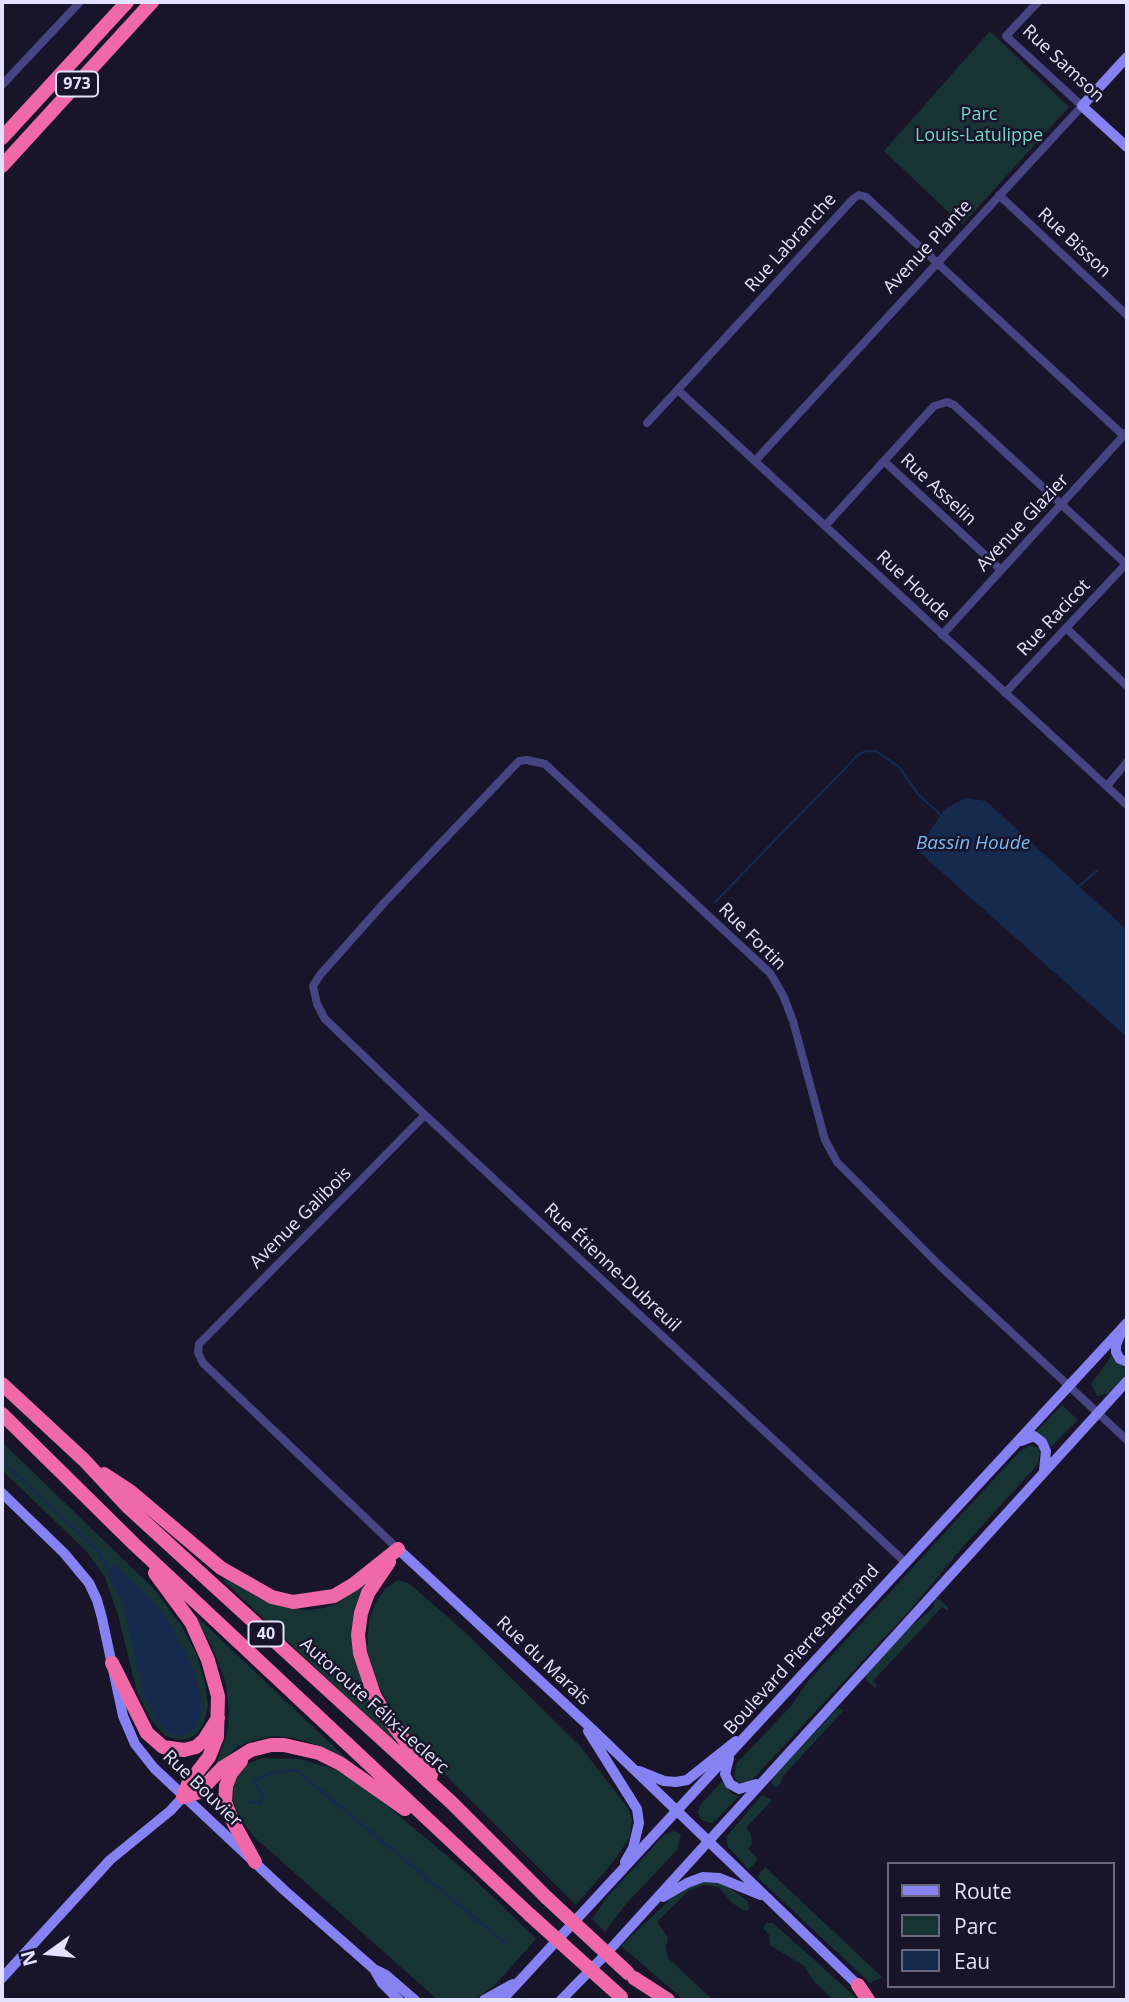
<!DOCTYPE html>
<meta charset="utf-8">
<style>
body{margin:0}
#map{position:relative;width:1129px;height:2002px;overflow:hidden;background:#18142a;font-family:"Open Sans",sans-serif}
canvas{display:block}
.frame{position:absolute;inset:0;border:4px solid #e4e1fc;pointer-events:none}
.legend{position:absolute;left:887px;top:1862px;width:228px;height:126px;box-sizing:border-box;background:#18142a;border:2px solid #6a667e;margin:0;padding:9px 12px;list-style:none;font-size:21px;color:#e4e1fc}
.legend li{display:flex;align-items:center;gap:14px;height:35px}
.legend b{width:35px;border:2px solid #6a667e}
.north{position:absolute;left:14px;top:1918px;width:70px;height:70px;-webkit-text-stroke:5px #18142a;paint-order:stroke;rotate:255deg;font-size:19px;font-weight:700;line-height:28px;text-align:center;color:#e4e1fc}
.north::after{content:'';display:block;margin:auto;width:24px;height:32px;background:#e4e1fc;clip-path:polygon(50% 0,100% 100%,50% 72%,0 100%)}
</style>
<div id="map">
<canvas width="1129" height="2002"></canvas>
<div class="frame"></div>
<ul class="legend">
<li><b style="height:9px;background:#8682f2"></b>Route</li>
<li><b style="height:19px;background:#183333"></b>Parc</li>
<li><b style="height:19px;background:#162a4d"></b>Eau</li>
</ul>
<div class="north">N</div>
</div>
<script>
const ctx = document.querySelector('canvas').getContext('2d');
ctx.lineJoin = 'round';
function fill(path, color) { ctx.fillStyle = color; ctx.fill(path, 'evenodd'); }
const shape = rows => new Path2D(rows.map(r => 'M' + r).join(''));
function trace(path, color, width, dash) { ctx.strokeStyle = color; ctx.lineWidth = width; ctx.lineCap = dash ? 'butt' : 'round'; ctx.setLineDash(dash || []); ctx.stroke(path); }
function drawText(font, color, halo, rows, align = 'center') {
  ctx.font = font + ' "Open Sans",sans-serif'; ctx.lineWidth = 5; ctx.setLineDash([]); ctx.textBaseline = 'middle'; ctx.strokeStyle = halo; ctx.fillStyle = color; for (const [text, x, y, turn = 0] of rows) {
    ctx.save(); ctx.translate(x, y); ctx.rotate((+turn || 0) * Math.PI / 180); ctx.textAlign = isNaN(turn) ? turn : align; if (halo) ctx.strokeText(text, 0, 0); ctx.fillText(text, 0, 0); ctx.restore();
  }
}
const green = shape([
 [990,31,1069,107,962,225,884,151],
 [1115,1351,1118,1362,1123,1367,1127,1368,1127,1373,1109,1393,1097,1396,1091,1384],
 [1062,1405,1078,1420,1051,1447,1044,1437,1036,1432],
 [2,1442,154,1589,181,1625,197,1655,205,1683,208,1706,204,1722,197,1734,188,1739,178,1740,166,1736,151,1720,137,1692,118,1615,105,1577,86,1551,2,1470],
 [1031,1445,1040,1449,1038,1463,1033,1470,967,1542,911,1609,753,1779,743,1783,737,1782,734,1775,737,1763,791,1706,809,1680,1019,1452],
 [226,1579,258,1598,281,1606,308,1610,324,1608,338,1603,364,1582,367,1585,353,1632,396,1737,392,1740,224,1581],
 [398,1580,410,1584,467,1634,580,1746,628,1808,632,1820,630,1836,618,1856,576,1905,452,1782,418,1744,394,1714,376,1681,367,1649,369,1620,376,1602,385,1589],
 [935,1599,939,1599,948,1607,948,1610,942,1607,873,1681,877,1685,875,1688,867,1681,865,1676,908,1629,933,1608],
 [190,1610,349,1761,321,1746,294,1738,274,1736,255,1740,239,1746,216,1765,227,1734,229,1713,226,1683,211,1644],
 [838,1708,844,1710,782,1777,781,1783,776,1788,772,1784,771,1779],
 [262,1758,300,1759,348,1773,470,1875,536,1939,495,1985,474,2000,438,2000,253,1836,238,1815,233,1797,234,1784,239,1771,247,1764],
 [723,1780,731,1793,739,1796,717,1819,712,1823,706,1822,700,1818,698,1812,700,1805],
 [762,1795,772,1800,746,1828,751,1834,752,1843,748,1849,758,1859,749,1870,728,1847,726,1837],
 [674,1831,681,1834,677,1850,626,1904,605,1932,592,1919,607,1897,664,1835],
 [765,1867,882,1977,870,1983,757,1877],
 [702,1879,718,1880,748,1901,749,1910,743,1910,731,1902,719,1887,704,1885,688,1891,658,1921,659,1925,668,1938,666,1946,668,1958,713,2000,684,2000,621,1946,682,1888],
 [766,1923,773,1923,859,2000,834,2000,814,1981,804,1966,770,1945,769,1935,763,1928]
]);
const water = shape([
 [965,798,986,801,1127,930,1127,1037,917,850,945,809],
 [114,1563,154,1602,172,1627,191,1663,200,1691,201,1714,195,1729,185,1735,170,1735,156,1720,143,1693,123,1604,107,1573]
]);
const stream = shape([
 [1079,886,1097,871],
 [715,902,858,755,866,751,876,751,899,767,918,794,943,817],
 [2,1461,96,1549,109,1570],
 [249,1802,260,1804,262,1794,254,1781,269,1773,296,1770,505,1943]
]);
const street = shape([
 [2,85,80,2],
 [999,195,1127,315],
 [678,390,1127,805],
 [647,423,853,199,859,195,866,197,1124,436],
 [755,461,1082,106,1006,36,1038,2],
 [885,462,1001,570],
 [825,526,934,406,947,402,954,405,1127,565],
 [1066,628,1127,686],
 [942,635,1127,432],
 [1005,693,1126,564],
 [1107,786,1127,762],
 [398,1549,203,1363,198,1353,199,1344,425,1115],
 [905,1562,425,1115,325,1019,317,1004,313,986,320,975,383,904,519,761,527,760,545,764,770,973,783,995,793,1021,825,1140,837,1162,940,1266,1127,1440]
]);
const secondary = shape([
 [1127,57,1082,106,1127,147],
 [1121,1333,1116,1345,1116,1352,1120,1359,1127,1362],
 [1021,1441,1034,1436,1042,1442,1046,1451,1044,1471],
 [2,1493,64,1553,89,1583,97,1600,102,1618,123,1716,135,1744,154,1768,284,1890,374,1969,386,1975,415,2000],
 [398,1549,593,1730,862,1989],
 [588,1731,637,1809,639,1823,633,1848,625,1862],
 [729,1758,725,1774,730,1784,739,1789,756,1784],
 [639,1771,664,1781,676,1782,687,1780,736,1741],
 [663,1897,687,1883,703,1877,719,1878,761,1895],
 [374,1969,382,1983,399,2000],
 [2,1978,110,1860,170,1811,183,1797],
 [484,2000,513,1984],
 [502,2000,1127,1323],
 [561,2000,605,1955,1127,1381]
]);
const highway = shape([
 [2,138,127,2],
 [2,166,152,2],
 [2,1384,84,1460,127,1506,452,1803,547,1898],
 [2,1414,134,1544,530,1915],
 [104,1474,130,1491,221,1568,272,1597,293,1602,334,1596,354,1584,398,1549],
 [389,1562,368,1593,361,1613,358,1635,360,1653,374,1695,387,1717,431,1775],
 [155,1573,191,1622,208,1660,218,1696,217,1737,209,1757,188,1784,183,1797],
 [112,1663,147,1733,163,1747,184,1750,196,1747,204,1740,218,1718],
 [241,1761,231,1773,226,1786,225,1802,232,1820,255,1862],
 [183,1797,199,1792,222,1768,251,1750,271,1745,284,1745,319,1753,341,1764,405,1809],
 [634,1978,668,2000],
 [858,1985,868,2000]
]);
const highwayBridge = shape([
 [547,1898,628,1973],
 [530,1915,621,1997]
]);
const shields = [
 [77,84,42],
 [266,1634,35]
];
const shieldNames = [
 ["973",77,84],
 ["40",266,1634]
];
const streetNames = [
 ["Rue Samson",1063,64,43],
 ["Rue Labranche",791,243,-48],
 ["Rue Bisson",1074,243,43],
 ["Avenue Plante",928,247,-47],
 ["Rue Asselin",938,490,43],
 ["Avenue Glazier",1023,523,-47],
 ["Rue Houde",913,586,43],
 ["Rue Racicot",1054,618,-47],
 ["Rue Fortin",752,937,45],
 ["Avenue Galibois",301,1218,-45],
 ["Rue Étienne-Dubreuil",612,1268,43],
 ["Boulevard Pierre-Bertrand",802,1650,-48],
 ["Rue du Marais",543,1661,43],
 ["Autoroute Félix-Leclerc",374,1706,42],
 ["Rue Bouvier",202,1789,44]
];
const parkNames = [
 ["Parc",979,115],
 ["Louis-Latulippe",979,136]
];
const waterNames = [
 ["Bassin Houde",973,844]
];
fill(green, '#183333');
fill(water, '#162a4d');
trace(stream, '#162a4d', 2.5);
trace(street, '#474484', 8);
trace(secondary, '#8682f2', 10);
trace(highway, '#ef69a8', 14);
trace(highwayBridge, '#ef69a8', 14);
for (const [x, y, w] of shields) { const box = new Path2D(); box.roundRect(x - w / 2, y - 12.5, w, 25, 5); ctx.fillStyle = '#18142a'; ctx.fill(box); trace(box, '#e4e1fc', 2); }
drawText('bold 16px', '#e4e1fc', null, shieldNames);
drawText('18px', '#e4e1fc', '#18142a', streetNames);
drawText('18px', '#73d6be', '#18142a', parkNames);
drawText('italic 19px', '#7ab8f1', '#18142a', waterNames);
</script>
